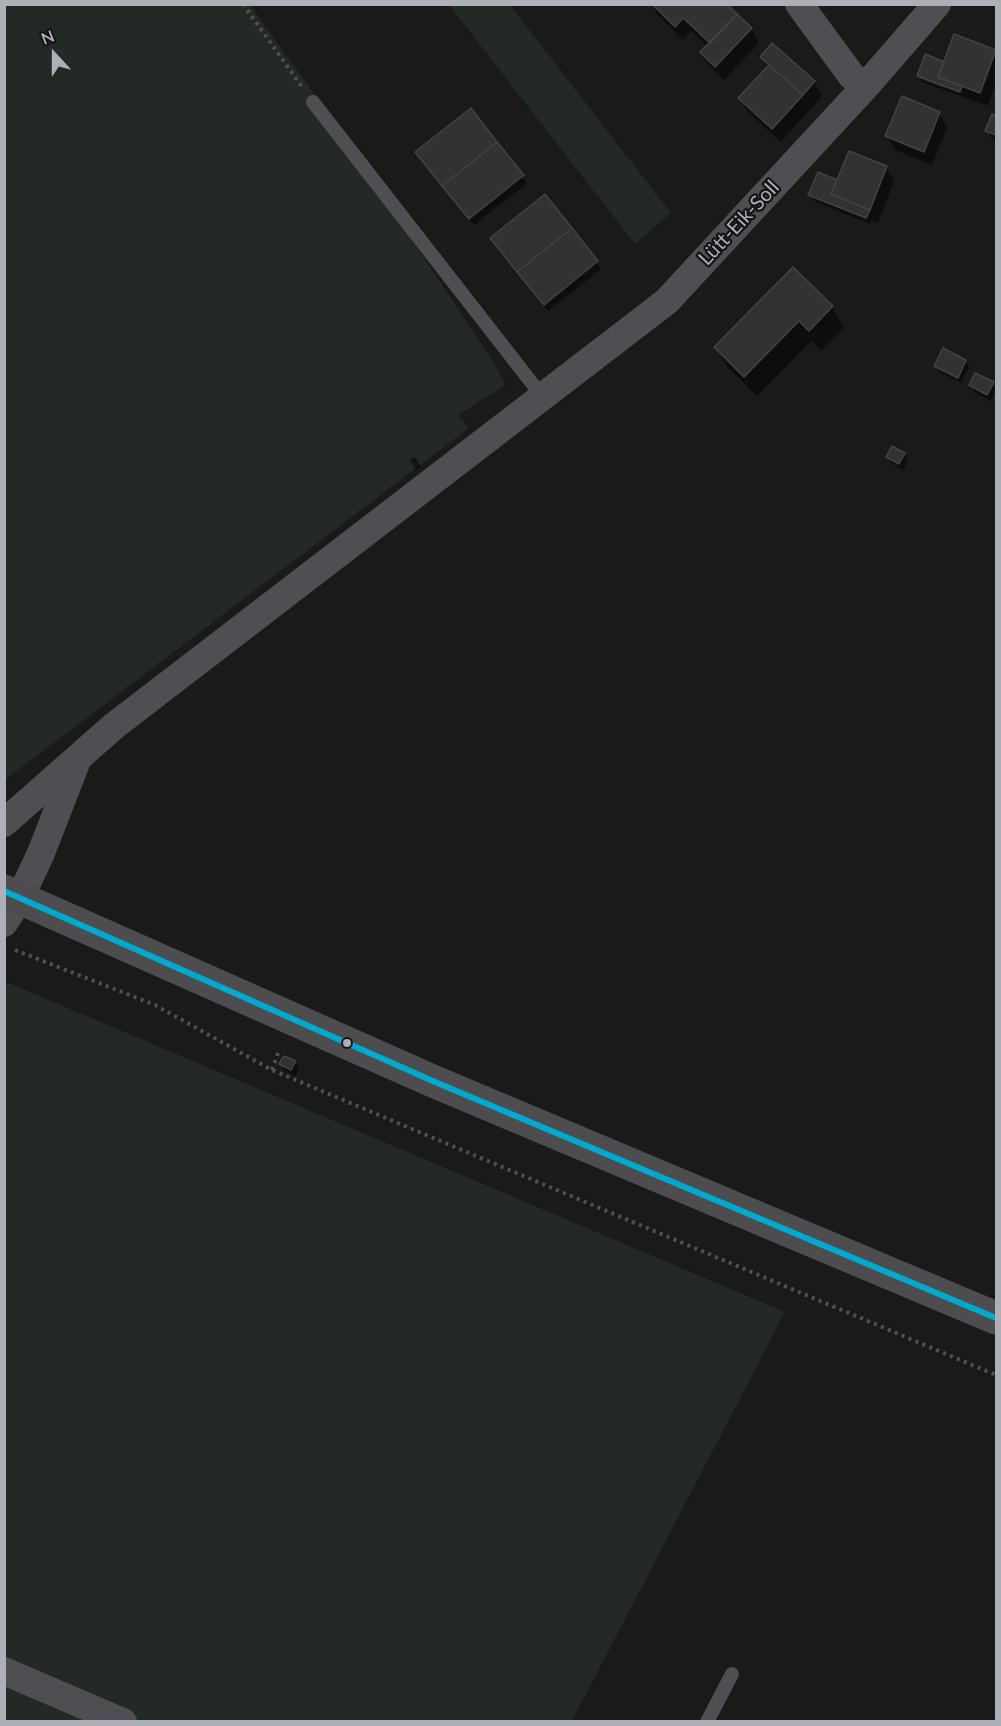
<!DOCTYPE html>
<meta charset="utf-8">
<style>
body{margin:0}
#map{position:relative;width:1001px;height:1726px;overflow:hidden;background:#1a1a1a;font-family:Lato,sans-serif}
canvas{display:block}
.frame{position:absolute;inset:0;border:6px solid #adafb9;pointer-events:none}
.north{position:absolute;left:24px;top:24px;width:60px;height:60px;-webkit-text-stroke:4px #141416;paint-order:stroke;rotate:339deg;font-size:16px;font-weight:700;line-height:24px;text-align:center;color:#adafb9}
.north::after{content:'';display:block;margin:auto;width:21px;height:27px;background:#adafb9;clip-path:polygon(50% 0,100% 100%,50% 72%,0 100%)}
</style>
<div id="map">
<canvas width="1001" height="1726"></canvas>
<div class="frame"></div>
<div class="north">N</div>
</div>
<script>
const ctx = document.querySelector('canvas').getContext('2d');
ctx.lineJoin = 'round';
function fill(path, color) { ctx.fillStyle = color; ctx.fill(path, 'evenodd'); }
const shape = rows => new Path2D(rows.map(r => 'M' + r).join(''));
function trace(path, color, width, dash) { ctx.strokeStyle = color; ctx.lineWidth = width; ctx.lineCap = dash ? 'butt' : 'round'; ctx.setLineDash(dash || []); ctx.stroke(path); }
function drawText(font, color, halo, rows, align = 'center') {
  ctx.font = font + ' Lato,sans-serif'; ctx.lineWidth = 4.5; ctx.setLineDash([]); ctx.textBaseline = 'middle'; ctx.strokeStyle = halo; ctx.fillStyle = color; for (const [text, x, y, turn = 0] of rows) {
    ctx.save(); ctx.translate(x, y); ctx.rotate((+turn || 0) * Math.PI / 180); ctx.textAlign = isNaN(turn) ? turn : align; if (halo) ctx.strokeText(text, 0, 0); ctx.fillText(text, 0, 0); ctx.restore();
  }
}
const green = shape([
 [5,5,250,5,318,99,494,363,506,385,458,415,469,428,5,780],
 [449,5,510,5,671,213,635,244],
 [4,981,785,1312,572,1721,5,1721]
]);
const shadow = shape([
 [652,4,725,4,751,29,759,43,724,80,710,67,702,53,708,47,691,31,683,40,658,15],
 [995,52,996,84,988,106,922,82,920,79,944,88,944,63],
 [762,57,814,82,822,96,781,142,748,112,740,99,768,68],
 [470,110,527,183,474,225,421,159],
 [939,113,947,127,932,165,895,150,887,136],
 [992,116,996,118,996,140,991,137,987,131],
 [886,167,894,181,878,223,871,221,870,224,814,201,810,195,838,182],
 [545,197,601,269,548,311,492,239],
 [793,269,832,307,844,328,821,351,811,341,757,396,728,368,716,347],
 [965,361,969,367,961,383,940,372,936,366],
 [993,383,996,390,991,401,974,392,971,385],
 [892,448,904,455,908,461,903,470,891,463,888,457],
 [415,457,421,466,416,470,410,460],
 [295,1062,299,1069,295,1076,284,1070,281,1064]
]);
const building = shape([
 [652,4,727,4,737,14,710,43,683,18,675,27,652,4],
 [737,14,752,28,715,67,700,52,737,14],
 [954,34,996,50,980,93,938,77,954,34],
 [772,43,815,81,803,95,760,57,772,43],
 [925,54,944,62,938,77,962,86,960,92,917,76,925,54],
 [769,65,803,95,772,129,738,98,769,65],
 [902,96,940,112,924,152,885,136,902,96],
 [471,108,497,142,442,186,415,152,471,108],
 [992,114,996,116,996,135,985,131,992,114],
 [497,142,524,175,469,219,442,186,497,142],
 [849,151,887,166,870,210,831,194,849,151],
 [818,172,837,180,831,194,870,210,866,218,808,195,818,172],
 [545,194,572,228,517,272,490,238,545,194],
 [572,228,598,261,544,305,517,272,572,228],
 [793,267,833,306,809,331,799,321,744,377,714,347,793,267],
 [943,348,966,360,958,378,934,366,943,348],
 [975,373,994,382,987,395,969,385,975,373],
 [892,446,905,453,899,464,886,457,892,446],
 [284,1056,296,1061,291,1070,279,1064,284,1056]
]);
const path = shape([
 [243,4,302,87],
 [15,950,155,1005,272,1070,996,1375],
 [272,1070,278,1053]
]);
const lane = shape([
 [313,102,542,396],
 [707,1722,732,1674]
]);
const street = shape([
 [799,4,851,75,865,87],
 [4,823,114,726,667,301,865,87,937,4],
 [4,923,20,898,41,853,76,763],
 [4,1671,123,1722]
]);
const secondary = shape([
 [4,891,435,1082,996,1318]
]);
const bus1 = shape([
 [4,891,435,1082,996,1318]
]);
const markers = [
 [347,1043,5,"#adafb9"]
];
const streetNames = [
 ["Lütt-Eik-Soll",739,223,-47]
];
fill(green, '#232924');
fill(shadow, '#0007');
fill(building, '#323233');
trace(building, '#434346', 1.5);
trace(path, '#505153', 4, [3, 4.5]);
trace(lane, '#4f4f53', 14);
trace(street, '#4f4f53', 28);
trace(secondary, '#4d4d50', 33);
trace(bus1, '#00a9ce', 6);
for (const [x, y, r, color] of markers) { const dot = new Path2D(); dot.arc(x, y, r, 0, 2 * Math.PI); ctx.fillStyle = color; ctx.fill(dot); trace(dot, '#141416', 2); }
drawText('20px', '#adafb9', '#141416', streetNames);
</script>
